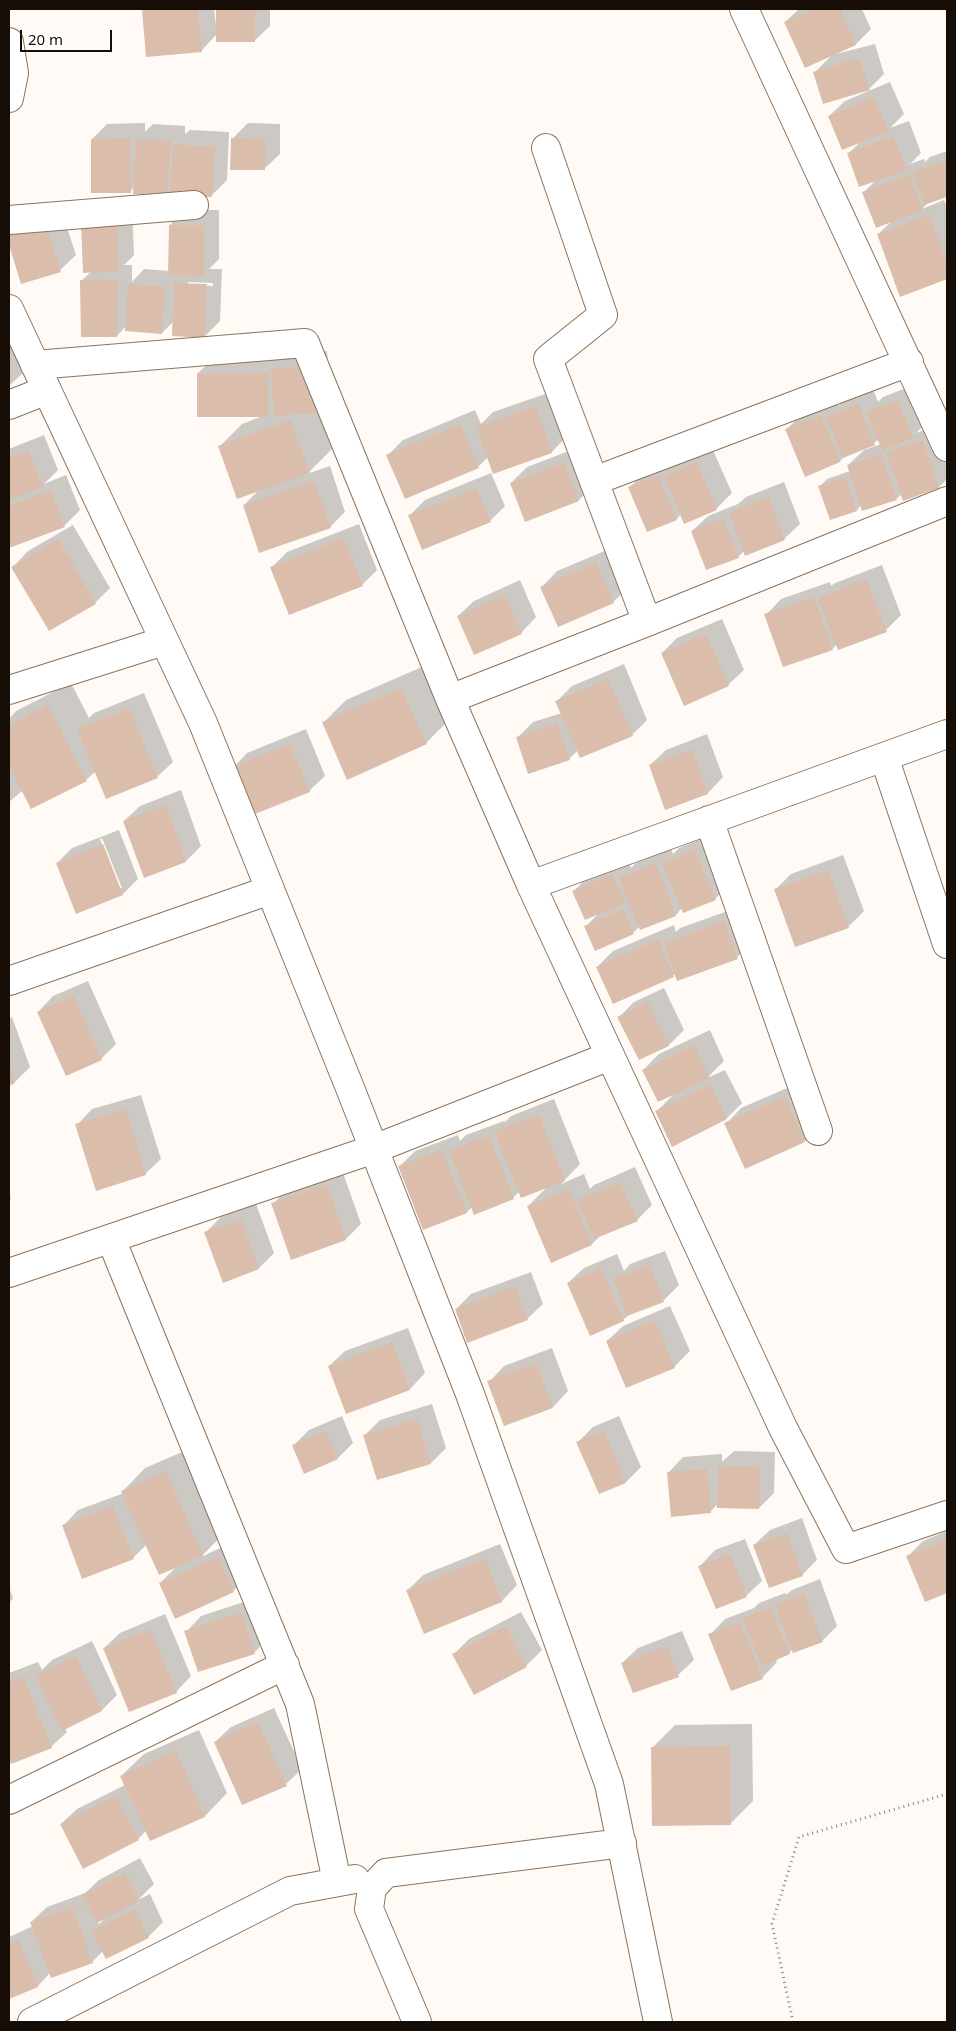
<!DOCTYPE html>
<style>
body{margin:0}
#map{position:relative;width:956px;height:2031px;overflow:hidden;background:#fffaf5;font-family:"Noto Sans",sans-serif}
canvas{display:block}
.frame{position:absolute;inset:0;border:10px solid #160e06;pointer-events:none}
.scale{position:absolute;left:20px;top:30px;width:92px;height:22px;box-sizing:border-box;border:2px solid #160e06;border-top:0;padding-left:6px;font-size:15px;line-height:18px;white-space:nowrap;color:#160e06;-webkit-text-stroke:4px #fff;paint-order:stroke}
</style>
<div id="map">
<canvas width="956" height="2031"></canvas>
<div class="frame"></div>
<div class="scale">20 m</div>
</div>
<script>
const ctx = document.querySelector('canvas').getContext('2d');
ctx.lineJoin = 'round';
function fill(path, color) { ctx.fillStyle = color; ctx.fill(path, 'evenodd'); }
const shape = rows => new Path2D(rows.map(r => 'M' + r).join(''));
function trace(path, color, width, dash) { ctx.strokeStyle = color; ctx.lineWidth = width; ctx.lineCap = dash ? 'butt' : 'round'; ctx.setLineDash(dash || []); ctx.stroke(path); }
const shadow = shape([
 [143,9,214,9,216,25,218,25,218,9,270,9,270,26,254,41,217,34,201,51,147,55],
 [799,9,862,9,871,29,856,44,785,22],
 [875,44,884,74,866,92,890,82,904,114,890,128,909,121,921,153,910,164,924,159,925,162,930,157,947,151,947,196,929,202,922,209,944,200,947,208,947,278,901,295,878,234,893,220,864,192,876,180,848,154,860,142,829,116,845,101,866,92,865,90,814,73,832,55],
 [145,123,145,132,153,124,185,126,185,134,190,130,229,132,227,180,211,196,171,191,167,195,135,186,130,191,92,139,107,124],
 [248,123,280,124,280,154,264,169,232,139],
 [132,207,134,255,124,265,132,265,132,282,144,269,170,271,170,225,185,210,219,210,219,259,209,269,222,269,220,321,204,337,174,321,162,333,126,326,117,336,81,281,91,272,83,225],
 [188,282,213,283,213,286,188,285],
 [61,209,76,255,60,270,22,283,9,241,9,235,23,221],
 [9,322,26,370,9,386],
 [327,351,330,396,317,409,332,449,307,474,330,466,345,512,330,527,244,505,260,489,219,447,242,424,263,416,198,373,214,358],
 [914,385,928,421,916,433,939,425,947,451,947,479,939,487,904,499,902,494,896,499,861,505,857,510,820,486,827,479,850,471,848,465,864,450,881,444,879,439,874,443,846,455,840,461,805,475,787,429,802,414,836,400,839,406,842,402,873,389,878,402,883,397],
 [551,392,567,436,552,452,488,457,478,467,387,456,403,440,475,410,481,424,493,412],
 [44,435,58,470,44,484,66,475,80,510,65,525,9,547,9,449],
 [579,447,594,484,579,500,526,520,511,483,527,467],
 [712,448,732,493,716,509,681,514,677,519,647,531,629,488,645,472,674,460,676,466,681,461],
 [491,473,505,506,490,521,409,516,425,500],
 [784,482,800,524,784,539,744,551,738,557,692,531,708,516,738,504,746,497],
 [359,524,377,570,362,585,271,568,287,552],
 [73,525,110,588,95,603,13,567,28,551],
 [612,548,629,587,613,602,542,587,557,571],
 [882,565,901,615,886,630,837,644,832,649,766,615,781,599,830,582,831,586,835,583],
 [520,580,536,617,521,633,458,616,474,601],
 [722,619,744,670,728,685,662,653,677,638],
 [624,664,647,720,632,735,578,750,569,759,517,738,533,722,562,713,557,701,572,686],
 [424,666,448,721,426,743,323,723,346,700],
 [71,683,89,718,94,713,144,693,173,762,157,777,96,771,86,780,23,790,9,802,9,719,16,711],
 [306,729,325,776,309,791,232,769,247,753],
 [707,734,723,777,708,793,650,765,666,750],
 [181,790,201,846,186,861,144,876,124,821,140,806],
 [119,830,138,879,123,894,76,912,57,863,72,848],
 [102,838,122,888,119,888,100,839],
 [711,835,731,883,715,899,682,908,676,915,641,928,640,926,633,933,586,926,599,913,574,891,589,875,627,859,631,868,636,863,671,849,673,854,679,848],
 [843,855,864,911,848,927,776,889,791,874],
 [739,907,753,942,737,957,676,974,613,1003,597,967,613,951,674,925,676,932,680,928],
 [88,981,116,1044,101,1059,38,1012,53,996],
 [664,988,684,1030,669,1045,639,1059,619,1017,634,1002],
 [12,1017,30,1067,15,1082,9,1084,9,1019],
 [710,1030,724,1061,707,1078,725,1070,742,1103,727,1118,673,1145,656,1112,674,1094,643,1070,659,1054],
 [801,1082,820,1125,805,1141,745,1167,726,1124,741,1108],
 [141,1095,161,1159,145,1174,77,1125,92,1109],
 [554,1099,580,1164,561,1184,584,1174,590,1189,594,1185,635,1167,652,1205,637,1220,601,1235,592,1244,528,1206,548,1186,520,1191,513,1198,472,1207,467,1212,424,1229,400,1166,415,1151,458,1135,460,1141,466,1135,504,1121,505,1122,511,1116],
 [342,1170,361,1224,346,1239,273,1204,288,1188],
 [9,1191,11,1199,9,1201],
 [256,1204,274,1253,259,1268,205,1233,221,1217],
 [665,1251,679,1285,663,1301,631,1313,623,1320,568,1283,584,1268,617,1254,624,1271,630,1264],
 [531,1272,543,1304,527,1319,456,1309,471,1294],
 [670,1306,690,1351,674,1367,607,1341,623,1326],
 [408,1328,425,1373,410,1389,346,1412,329,1366,345,1351],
 [552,1348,568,1391,553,1407,505,1425,489,1382,504,1366],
 [432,1404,446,1448,431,1463,364,1436,380,1420],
 [342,1416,353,1443,338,1458,294,1445,309,1430],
 [619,1416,641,1467,626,1482,599,1493,578,1442,593,1427],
 [189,1449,225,1532,201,1557,233,1542,249,1576,233,1591,160,1583,178,1565,147,1544,133,1558,63,1526,78,1510,124,1493,123,1491,145,1468],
 [734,1451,775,1452,774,1493,759,1508,718,1504,710,1512,668,1473,683,1457,722,1454,722,1462],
 [802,1518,817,1560,802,1575,754,1545,770,1530],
 [947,1531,947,1592,926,1600,908,1556,923,1541],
 [745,1539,762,1581,746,1596,700,1566,715,1550],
 [500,1544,517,1585,502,1601,425,1632,408,1590,423,1575],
 [820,1579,837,1626,822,1641,793,1649,789,1653,776,1659,777,1662,762,1678,710,1635,725,1619,754,1608,759,1603,785,1593,786,1595,792,1590],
 [9,1587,13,1598,9,1603],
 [256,1598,269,1637,254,1653,186,1632,201,1616],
 [521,1612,542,1650,526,1666,475,1693,454,1654,469,1639],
 [165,1614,191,1676,176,1692,104,1648,120,1633],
 [682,1631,694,1660,678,1675,622,1663,638,1648],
 [92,1641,117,1695,102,1710,65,1728,67,1732,51,1747,12,1763,9,1755,9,1673,38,1662,42,1670,52,1660],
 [274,1708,302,1769,286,1784,215,1742,231,1727],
 [752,1724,753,1801,730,1824,653,1747,675,1725],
 [199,1730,227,1793,205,1816,150,1840,146,1831,138,1839,61,1824,77,1809,125,1785,121,1776,144,1754],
 [140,1858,154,1884,138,1900,150,1894,163,1922,148,1937,103,1951,92,1962,50,1973,38,1986,9,1998,9,1937,33,1926,31,1922,47,1907,85,1893,99,1880],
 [106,1917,99,1924,98,1921]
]);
const building = shape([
 [142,9,198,9,202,52,146,57],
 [216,9,255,9,255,42,216,42],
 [814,9,840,9,856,45,805,68,784,22],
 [859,58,870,90,823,104,813,72],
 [874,97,889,131,842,150,828,116],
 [893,136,907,170,859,187,847,153],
 [130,138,131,193,91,193,91,139],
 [231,138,265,139,265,170,230,170],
 [136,139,171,141,167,197,133,194],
 [173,144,215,147,212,197,170,195],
 [947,161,947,197,924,205,913,172],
 [909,174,923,210,876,228,862,192],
 [929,215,947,263,947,279,900,297,877,234],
 [117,222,119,271,83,273,81,224],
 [46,224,61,272,21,284,9,245,9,235],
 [169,225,204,225,204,276,168,275],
 [80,280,117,280,117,337,81,337],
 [174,283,207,284,205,338,172,336],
 [128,284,165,287,162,334,125,331],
 [312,366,315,413,274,416,271,369],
 [197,373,268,373,268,417,197,417],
 [898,400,913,438,882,450,866,412],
 [858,404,875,445,843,458,826,417],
 [536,406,552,453,493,474,476,427],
 [821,415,840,462,805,477,785,429],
 [290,420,310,473,237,499,218,446],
 [460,424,479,468,405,499,386,455],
 [923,440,939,488,903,501,886,452],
 [28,450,43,486,9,500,9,458],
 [881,454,897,500,862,511,847,465],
 [564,462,579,501,525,522,510,483],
 [697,462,717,510,684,524,664,476],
 [658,475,677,520,647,532,628,487],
 [846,477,857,511,830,520,818,486],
 [314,481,331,528,259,553,243,505],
 [476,488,491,522,422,550,408,515],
 [51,490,65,527,9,548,9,506],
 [769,497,785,540,745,556,729,512],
 [723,518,739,558,706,570,691,531],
 [344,538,363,586,289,615,270,567],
 [58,539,96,604,49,631,11,567],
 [596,562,614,603,558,627,540,587],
 [866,579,887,632,838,650,818,598],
 [504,595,522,634,474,655,457,616],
 [814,597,833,650,783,667,764,614],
 [706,634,729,686,684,706,661,653],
 [608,679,633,736,580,758,555,701],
 [401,688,427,744,347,780,322,722],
 [48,705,87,781,31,809,9,766,9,725],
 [129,708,158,778,106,799,77,729],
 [557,723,570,760,528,774,516,737],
 [290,744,310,792,250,816,230,768],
 [692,749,708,794,665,810,649,765],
 [166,805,186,862,144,878,123,821],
 [103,844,123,895,76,914,56,863],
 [695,850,716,900,683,913,662,863],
 [656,863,676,916,640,930,619,878],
 [828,870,849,928,795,947,774,889],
 [612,874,625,903,585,920,572,891],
 [623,909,634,934,595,951,584,926],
 [724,921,738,959,677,981,664,943],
 [658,939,674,977,613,1004,596,967],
 [73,995,102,1060,66,1076,37,1012],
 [648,1002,669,1046,639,1060,617,1017],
 [694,1045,710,1078,658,1102,642,1070],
 [9,1065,15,1083,9,1086],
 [710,1084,727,1119,672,1147,655,1111],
 [785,1096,805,1142,745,1169,724,1123],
 [126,1109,146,1175,96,1191,75,1124],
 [539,1114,565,1181,521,1198,494,1131],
 [489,1135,514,1199,474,1215,449,1151],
 [442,1150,467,1213,423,1230,398,1166],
 [620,1182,638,1221,594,1239,577,1200],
 [327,1184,346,1240,291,1260,271,1203],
 [569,1189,592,1245,551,1263,527,1206],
 [241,1219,259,1269,223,1283,204,1232],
 [650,1265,664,1302,627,1316,613,1279],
 [601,1268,624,1321,590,1336,567,1283],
 [515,1286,528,1320,467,1343,455,1309],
 [655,1320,675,1368,626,1388,606,1341],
 [392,1342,410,1390,346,1414,328,1366],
 [536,1363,553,1408,504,1426,487,1381],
 [417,1419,431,1464,377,1480,363,1435],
 [604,1430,626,1483,599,1494,576,1442],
 [326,1431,338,1459,304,1474,292,1445],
 [718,1465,760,1467,759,1509,717,1508],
 [707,1469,711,1513,671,1517,667,1472],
 [166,1471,203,1556,159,1575,121,1491],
 [113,1506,134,1559,82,1579,62,1525],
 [787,1533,803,1576,769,1588,753,1545],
 [947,1540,947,1593,925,1602,906,1556],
 [730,1554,747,1597,716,1609,698,1566],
 [218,1557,234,1592,175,1619,159,1583],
 [485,1558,502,1602,424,1634,406,1590],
 [804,1594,823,1642,793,1653,775,1605],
 [770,1607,790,1654,762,1666,742,1618],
 [241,1612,255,1654,198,1672,184,1631],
 [740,1622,763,1679,731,1691,708,1634],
 [506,1626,527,1667,474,1695,452,1654],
 [150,1629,177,1693,129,1712,103,1648],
 [667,1646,679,1677,633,1693,621,1663],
 [76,1656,102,1711,62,1731,35,1675],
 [23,1676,52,1748,11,1764,9,1758,9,1682],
 [258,1722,287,1786,242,1805,214,1742],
 [730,1746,731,1825,652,1826,651,1747],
 [176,1751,205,1817,150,1841,120,1776],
 [116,1796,139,1840,83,1869,60,1824],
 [125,1873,139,1900,97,1923,82,1895],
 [72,1907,93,1963,51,1978,30,1922],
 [134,1909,149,1938,106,1959,91,1931],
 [18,1940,38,1987,9,1999,9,1945]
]);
const path = shape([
 [793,2022,772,1924,799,1837,947,1794]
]);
const minor = shape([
 [744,9,947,447],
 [9,42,14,73,9,98],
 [546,148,603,315,548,359,647,622],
 [9,220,194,205],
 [9,309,203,723,350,1088,470,1394,609,1784,658,2022],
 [35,365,305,343,450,699,531,885,783,1428,846,1549,947,1515],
 [9,405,47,390],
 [594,481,909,362],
 [9,690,164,641],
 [450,699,647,622,947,501],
 [884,757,947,944],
 [709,820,818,1131],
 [531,885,947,734],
 [9,981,270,890],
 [111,1239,300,1704,337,1882],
 [9,1273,374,1149,610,1056],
 [9,1800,285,1665],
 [32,2022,290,1891,355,1879],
 [417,2022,369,1909,372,1888,386,1873,622,1843]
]);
fill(shadow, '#0003');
fill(building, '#dabdaa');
trace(minor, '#8a745d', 30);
trace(path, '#8b857e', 3, [1, 4]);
trace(minor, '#fff', 28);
</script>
